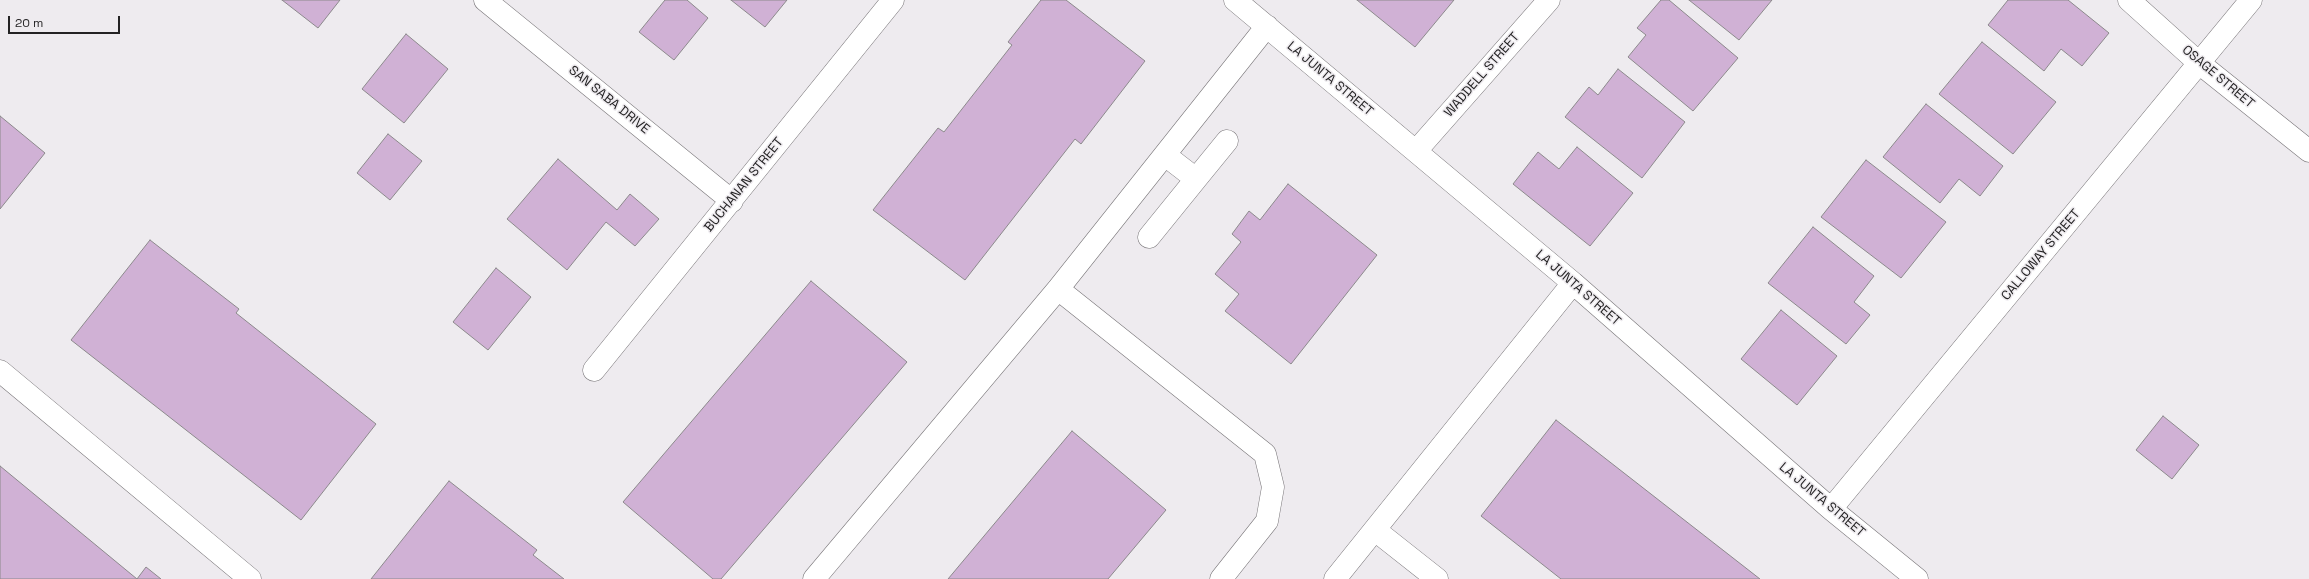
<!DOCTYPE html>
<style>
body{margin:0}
#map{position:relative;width:2309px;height:579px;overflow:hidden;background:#eeebef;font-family:"Space Grotesk",sans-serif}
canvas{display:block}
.scale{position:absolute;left:8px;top:16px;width:112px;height:18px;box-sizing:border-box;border:2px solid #232223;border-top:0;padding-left:5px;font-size:12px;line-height:14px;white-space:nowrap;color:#232223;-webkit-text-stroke:3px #eeebef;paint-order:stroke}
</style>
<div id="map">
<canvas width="2309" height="579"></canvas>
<div class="scale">20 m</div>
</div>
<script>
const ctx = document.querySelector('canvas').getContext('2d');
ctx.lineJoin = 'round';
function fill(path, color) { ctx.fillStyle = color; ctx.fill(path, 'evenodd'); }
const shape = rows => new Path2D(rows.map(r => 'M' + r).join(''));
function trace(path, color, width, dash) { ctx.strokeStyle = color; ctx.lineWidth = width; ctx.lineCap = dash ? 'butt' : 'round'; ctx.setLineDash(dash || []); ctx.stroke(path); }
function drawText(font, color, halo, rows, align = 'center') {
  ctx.font = font + ' "Space Grotesk",sans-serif'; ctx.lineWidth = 3; ctx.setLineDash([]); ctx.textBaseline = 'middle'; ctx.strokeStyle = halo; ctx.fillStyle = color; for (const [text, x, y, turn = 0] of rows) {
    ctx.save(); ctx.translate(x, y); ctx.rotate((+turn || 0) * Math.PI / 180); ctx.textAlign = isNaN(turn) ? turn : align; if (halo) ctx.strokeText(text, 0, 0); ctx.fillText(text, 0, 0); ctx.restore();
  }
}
const building = shape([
 [282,0,340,0,318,28,282,0],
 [665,0,687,0,708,18,674,60,639,32,665,0],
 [731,0,787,0,765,27,731,0],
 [1041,0,1066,0,1145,61,1081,144,1075,139,965,280,873,210,938,128,944,132,1012,45,1008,42,1041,0],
 [1357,0,1454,0,1415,47,1357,0],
 [1661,0,1669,0,1738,58,1693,111,1628,57,1646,35,1637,28,1661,0],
 [1689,0,1772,0,1739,40,1689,0],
 [2008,0,2068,0,2109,33,2082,66,2061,49,2044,71,1988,25,2008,0],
 [406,34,448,69,404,123,362,89,406,34],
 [1982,42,2056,102,2013,154,1939,94,1982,42],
 [1618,69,1685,122,1642,178,1565,117,1589,87,1598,95,1618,69],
 [1926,104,2003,166,1980,196,1959,179,1940,203,1883,157,1926,104],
 [0,116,45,153,0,209,0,116],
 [388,134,422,161,390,200,357,173,388,134],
 [1577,147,1633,193,1590,246,1513,184,1538,152,1559,169,1577,147],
 [558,159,617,210,630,194,659,219,635,246,606,222,567,270,507,219,558,159],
 [1866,160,1946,222,1901,278,1821,217,1866,160],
 [1288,184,1377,255,1291,364,1225,311,1239,294,1215,274,1241,242,1232,234,1249,211,1260,220,1288,184],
 [1813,227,1874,276,1854,302,1870,315,1846,344,1768,283,1813,227],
 [150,240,239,309,236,313,376,424,301,520,71,340,150,240],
 [496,268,531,297,488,350,453,322,496,268],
 [811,281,907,362,721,579,713,579,623,502,811,281],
 [1781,310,1837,356,1797,405,1741,359,1781,310],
 [2163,416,2199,445,2172,479,2136,450,2163,416],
 [1556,420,1760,579,1561,579,1481,516,1556,420],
 [1072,431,1166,510,1108,579,948,579,1072,431],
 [0,466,137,579,146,567,161,579,0,579,0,466],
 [449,481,537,550,533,555,564,579,371,579,449,481]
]);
const minor = shape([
 [485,0,732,201],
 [1235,0,1573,283,1831,509,1917,579],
 [2129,0,2199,63,2309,151],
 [1416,151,1549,0],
 [1196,179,1227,141],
 [1149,237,1196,179,1165,155],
 [1058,289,1265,454,1273,487,1267,521,1221,579],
 [594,370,893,0],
 [0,371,250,579],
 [1831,509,2251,0],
 [1375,530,1437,579],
 [814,579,1058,289,1267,26],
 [1335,579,1573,283]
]);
const streetNames = [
 ["WADDELL STREET",1482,75,-49],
 ["OSAGE STREET",2218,77,40],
 ["LA JUNTA STREET",1330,79,40],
 ["SAN SABA DRIVE",609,100,39],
 ["BUCHANAN STREET",744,185,-51],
 ["CALLOWAY STREET",2041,255,-50],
 ["LA JUNTA STREET",1578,288,41],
 ["LA JUNTA STREET",1822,500,40]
];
fill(building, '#d0b1d5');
trace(building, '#8c898c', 1);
trace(minor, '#777477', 23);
trace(minor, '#fff', 22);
drawText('13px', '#232223', '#eeebef', streetNames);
</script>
